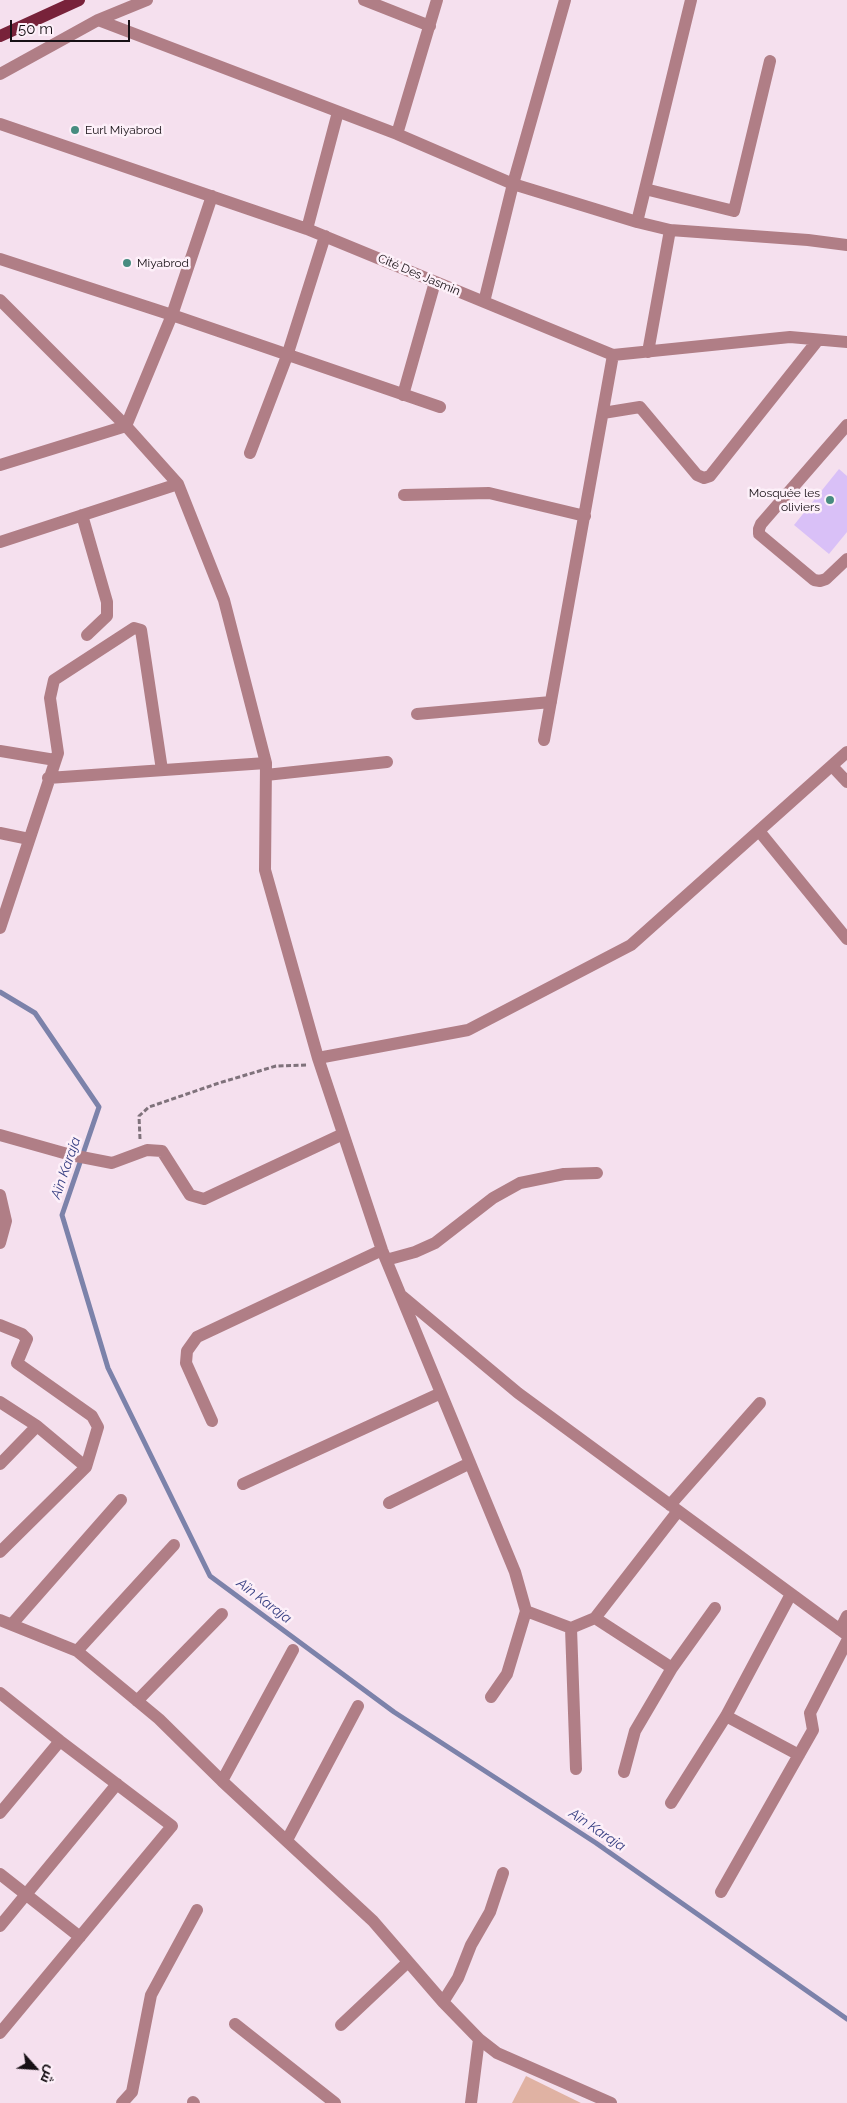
<!DOCTYPE html>
<meta charset="utf-8">
<style>
body{margin:0}
#map{position:relative;width:847px;height:2103px;overflow:hidden;background:#f5e0ee;font-family:Raleway,Cairo,sans-serif}
canvas{display:block}
.north{position:absolute;left:10px;top:2043px;width:50px;height:50px;-webkit-text-stroke:4px #fdf0f9;paint-order:stroke;rotate:116deg;font-size:14px;font-weight:700;line-height:20px;text-align:center;color:#171015}
.north::after{content:'';display:block;margin:auto;width:18px;height:22px;background:#171015;clip-path:polygon(50% 0,100% 100%,50% 72%,0 100%)}
.scale{position:absolute;left:10px;top:20px;width:120px;height:22px;box-sizing:border-box;border:2px solid #171015;border-top:0;padding-left:6px;font-size:15px;line-height:18px;white-space:nowrap;color:#171015;-webkit-text-stroke:4px #fdf0f9;paint-order:stroke}
</style>
<div id="map">
<canvas width="847" height="2103"></canvas>
<div class="north">ش</div>
<div class="scale">50 m</div>
</div>
<script>
const ctx = document.querySelector('canvas').getContext('2d');
ctx.lineJoin = 'round';
function fill(path, color) { ctx.fillStyle = color; ctx.fill(path, 'evenodd'); }
const shape = rows => new Path2D(rows.map(r => 'M' + r).join(''));
function trace(path, color, width, dash) { ctx.strokeStyle = color; ctx.lineWidth = width; ctx.lineCap = dash ? 'butt' : 'round'; ctx.setLineDash(dash || []); ctx.stroke(path); }
function drawText(font, color, halo, rows, align = 'center') {
  ctx.font = font + ' Raleway,sans-serif'; ctx.lineWidth = 5; ctx.setLineDash([]); ctx.textBaseline = 'middle'; ctx.strokeStyle = halo; ctx.fillStyle = color; for (const [text, x, y, turn = 0] of rows) {
    ctx.save(); ctx.translate(x, y); ctx.rotate((+turn || 0) * Math.PI / 180); ctx.textAlign = isNaN(turn) ? turn : align; if (halo) ctx.strokeText(text, 0, 0); ctx.fillText(text, 0, 0); ctx.restore();
  }
}
const green = shape([
 [526,2076,581,2103,512,2103]
]);
const stream = shape([
 [0,992,35,1013,99,1107,62,1215,108,1368,210,1576,394,1712,596,1843,847,2019]
]);
const building = shape([
 [839,469,847,476,847,532,829,554,794,525]
]);
const path = shape([
 [140,1139,139,1116,149,1107,219,1083,276,1066,307,1065]
]);
const minor = shape([
 [364,0,430,26],
 [98,20,397,134,513,184,637,222,691,0],
 [0,74,98,20,147,0],
 [0,124,307,229,613,355,790,337,847,342],
 [397,134,437,0],
 [645,189,734,211,770,61],
 [637,222,670,230,808,240,847,245],
 [307,229,338,112],
 [0,259,172,315,440,407],
 [0,300,126,426,178,484,224,600,266,763,265,870,318,1058,382,1250,515,1572,526,1611,507,1674,491,1697],
 [484,302,513,184,565,0],
 [648,352,670,230],
 [403,395,435,282],
 [603,413,640,407,697,475,704,478,710,476,818,340],
 [847,425,761,524,759,529,759,534,814,580,820,581,826,579,847,559],
 [250,453,287,356,325,236],
 [0,465,126,426,172,315,212,196],
 [404,495,489,493,585,516],
 [82,515,107,602,107,616,87,635],
 [0,542,178,484],
 [417,714,551,702],
 [544,740,613,355],
 [0,751,55,760],
 [832,766,847,782],
 [266,775,387,762],
 [48,778,266,763],
 [759,831,847,939],
 [0,833,29,839],
 [0,928,58,753,50,698,54,680,134,628,141,630,162,770],
 [318,1058,468,1030,631,945,847,752],
 [0,1135,71,1155,112,1163,147,1150,162,1151,190,1195,204,1199,343,1134],
 [0,1195,6,1221,0,1243],
 [386,1260,415,1252,435,1243,493,1198,520,1183,564,1174,597,1173],
 [402,1296,518,1393,847,1635],
 [0,1325,22,1334,27,1339,17,1363,92,1416,98,1427,86,1467],
 [0,1402,37,1426],
 [212,1421,186,1363,187,1351,197,1337,382,1250],
 [0,1464,37,1426,86,1467,0,1552],
 [243,1484,441,1393],
 [389,1503,470,1463],
 [670,1505,760,1403],
 [526,1611,571,1628,595,1618,672,1668],
 [595,1618,678,1511],
 [0,1620,77,1651,159,1719,222,1781,373,1921,443,2002,479,2039,497,2053,611,2103],
 [12,1624,121,1500],
 [571,1628,576,1769],
 [840,1630,847,1616],
 [77,1651,174,1545],
 [0,1693,60,1741,172,1826,0,2033],
 [137,1701,222,1614],
 [726,1716,799,1755],
 [624,1772,635,1731,672,1668,715,1608],
 [222,1781,293,1650],
 [671,1803,726,1716,791,1594],
 [0,1813,60,1741],
 [287,1840,358,1706],
 [0,1874,80,1937],
 [721,1892,813,1730,810,1713,847,1641],
 [0,1926,117,1784],
 [443,2002,458,1978,471,1945,490,1912,503,1873],
 [235,2024,335,2103],
 [341,2025,408,1962],
 [193,2102,194,2103],
 [122,2103,132,2092,151,1995,197,1910],
 [471,2103,479,2039]
]);
const major = shape([
 [0,36,79,0]
]);
const markers = [
 [75,130,5,"#478c80"],
 [127,263,5,"#478c80"],
 [830,500,5,"#478c80"]
];
const poiNames = [
 ["Eurl Miyabrod",85,130],
 ["Miyabrod",137,263],
 ["Mosquée les",820,493,"right"],
 ["oliviers",820,507,"right"]
];
const streetNames = [
 ["Cité Des Jasmin",419,275,23]
];
const waterNames = [
 ["Aïn Karaja",66,1168,-71],
 ["Aïn Karaja",264,1601,37],
 ["Aïn Karaja",597,1830,34]
];
fill(green, '#e0b2a3');
trace(stream, '#7c82aa', 5);
fill(building, '#d9c0f7');
trace(path, '#7f727b', 3, [5, 2.5]);
trace(minor, '#b07e86', 12);
trace(major, '#78223a', 12);
for (const [x, y, r, color] of markers) { const dot = new Path2D(); dot.arc(x, y, r, 0, 2 * Math.PI); ctx.fillStyle = color; ctx.fill(dot); trace(dot, '#fdf0f9', 2); }
drawText('12px', '#171015', '#fdf0f9', poiNames, 'left');
drawText('12px', '#171015', '#fdf0f9', streetNames);
drawText('italic 14px', '#394184', '#fdf0f9', waterNames);
</script>
